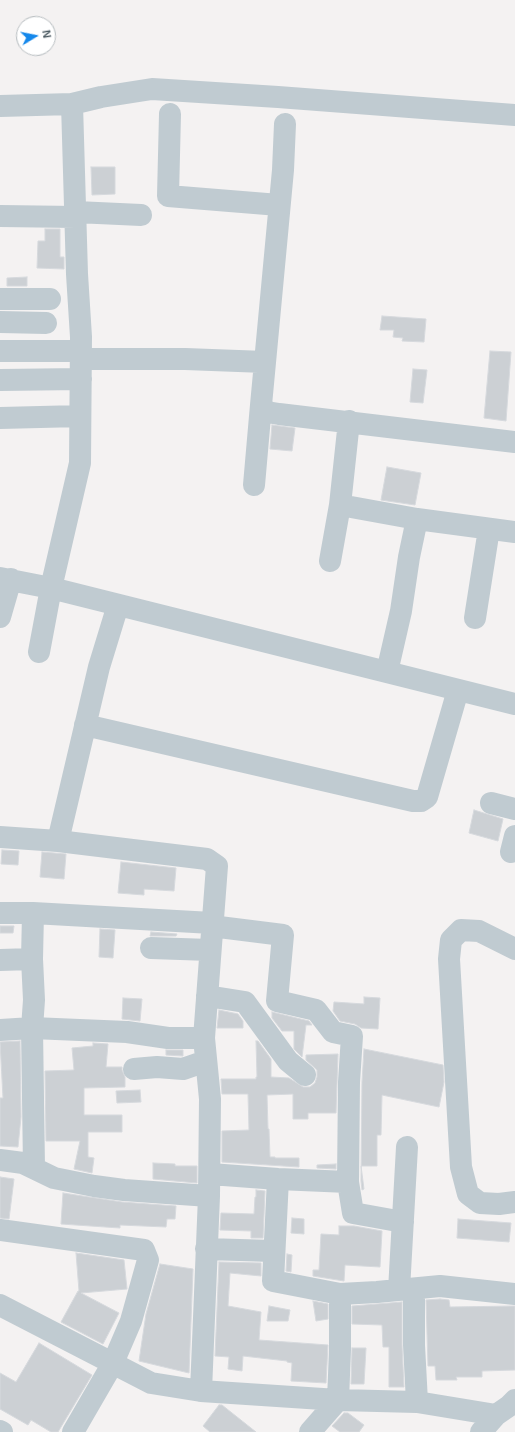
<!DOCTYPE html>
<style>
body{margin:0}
#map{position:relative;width:515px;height:1432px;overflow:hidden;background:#f4f2f2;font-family:Arial,sans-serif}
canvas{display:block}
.north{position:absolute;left:16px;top:16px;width:40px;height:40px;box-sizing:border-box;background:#fff;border:1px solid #b6bcbf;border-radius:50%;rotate:80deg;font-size:11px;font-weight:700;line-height:16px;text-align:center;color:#495860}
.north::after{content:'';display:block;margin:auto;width:14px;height:18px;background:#1588eb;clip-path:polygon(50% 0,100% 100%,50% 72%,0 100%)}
</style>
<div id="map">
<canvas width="515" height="1432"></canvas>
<div class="north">N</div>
</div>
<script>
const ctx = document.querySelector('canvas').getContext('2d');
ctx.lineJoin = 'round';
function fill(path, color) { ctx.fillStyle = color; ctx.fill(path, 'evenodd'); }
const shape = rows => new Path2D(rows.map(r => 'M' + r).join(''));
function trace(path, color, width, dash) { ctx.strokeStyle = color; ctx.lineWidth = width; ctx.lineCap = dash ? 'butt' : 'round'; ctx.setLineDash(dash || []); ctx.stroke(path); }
const building = shape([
 [91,167,115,167,115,194,92,195,91,167],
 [45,229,60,229,60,257,64,257,64,269,37,268,38,241,45,241,45,229],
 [27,277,27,286,7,286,7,278,27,277],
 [382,316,426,319,424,342,402,341,403,338,393,337,394,330,380,330,382,316],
 [490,351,511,352,506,421,484,418,490,351],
 [413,369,427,370,423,403,410,402,413,369],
 [272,425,295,428,292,451,270,449,272,425],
 [387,467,421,473,415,505,381,500,387,467],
 [474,810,503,819,498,841,469,833,474,810],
 [2,850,19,851,18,865,1,864,2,850],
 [42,852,66,854,64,879,40,877,42,852],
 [121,862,176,868,174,891,144,889,144,895,118,893,121,862],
 [0,926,14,926,13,933,0,933,0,926],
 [100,929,115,930,113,958,99,957,100,929],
 [151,932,177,934,176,936,150,936,151,932],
 [364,997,380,998,378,1029,361,1028,355,1024,340,1021,333,1011,334,1002,364,1004,364,997],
 [123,998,142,999,140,1021,122,1019,123,998],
 [219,1010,238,1014,243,1021,243,1028,217,1028,219,1010],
 [272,1012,309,1021,312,1025,306,1025,302,1057,294,1049,294,1031,282,1031,272,1018,272,1012],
 [20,1041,21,1117,18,1147,0,1146,0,1098,3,1098,0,1042,20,1041],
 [256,1041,258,1041,271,1059,271,1077,289,1078,303,1087,310,1087,315,1083,317,1077,317,1070,306,1060,306,1055,338,1054,336,1113,308,1113,308,1119,293,1119,293,1094,267,1095,268,1129,269,1129,270,1157,275,1157,275,1158,299,1158,299,1167,222,1162,222,1131,249,1130,248,1094,222,1094,221,1079,256,1079,256,1077,257,1077,256,1041],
 [93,1043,108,1044,106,1067,122,1067,122,1070,125,1077,125,1087,84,1088,84,1115,122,1115,122,1132,88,1132,88,1157,94,1158,92,1173,74,1169,80,1141,46,1141,45,1071,74,1070,72,1048,93,1046,93,1043],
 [364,1049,443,1065,444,1082,439,1107,382,1095,381,1135,377,1135,377,1166,361,1166,364,1189,362,1190,361,1181,362,1082,364,1049],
 [166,1050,183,1050,183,1056,166,1055,166,1050],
 [140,1090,141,1102,117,1103,116,1091,140,1090],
 [153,1163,175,1164,175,1166,197,1166,197,1183,153,1179,153,1163],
 [336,1164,336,1169,317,1168,317,1165,336,1164],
 [0,1177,14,1179,9,1219,0,1218,0,1177],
 [256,1190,265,1191,263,1238,251,1238,251,1231,220,1230,221,1213,254,1214,255,1197,256,1197,256,1190],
 [63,1193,122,1202,176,1206,175,1219,167,1219,166,1227,120,1225,120,1228,61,1224,63,1193],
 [292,1218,304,1219,304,1234,291,1233,292,1218],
 [458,1219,511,1223,509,1242,457,1238,458,1219],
 [339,1226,354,1226,382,1231,380,1267,345,1265,344,1281,313,1276,313,1270,319,1270,321,1234,339,1235,339,1226],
 [76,1253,124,1260,127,1289,81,1293,119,1313,103,1344,61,1322,78,1291,79,1291,76,1253],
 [287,1254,292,1255,291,1272,286,1271,287,1254],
 [219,1262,261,1263,261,1276,230,1273,228,1306,261,1312,259,1340,328,1345,326,1383,291,1381,292,1363,287,1362,287,1361,243,1356,242,1371,228,1369,229,1357,215,1356,219,1262],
 [160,1264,193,1269,189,1373,139,1361,146,1314,160,1264],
 [440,1299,449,1300,450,1307,515,1306,515,1370,482,1371,482,1377,456,1377,457,1380,436,1380,435,1366,428,1366,426,1300,440,1299],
 [313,1301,328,1304,328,1319,316,1321,313,1301],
 [402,1302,402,1345,404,1387,389,1387,389,1347,383,1347,382,1325,352,1324,352,1306,402,1302],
 [269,1306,290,1310,288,1321,267,1321,269,1306],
 [39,1343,92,1375,58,1432,51,1432,31,1420,28,1425,0,1409,0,1373,16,1382,39,1343],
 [352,1348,366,1348,364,1384,351,1384,352,1348],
 [219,1405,222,1405,256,1432,210,1432,203,1426,219,1405],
 [344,1413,348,1413,364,1425,359,1432,340,1432,332,1426,344,1413]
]);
const minor = shape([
 [0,106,72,104,101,97,152,89,278,97,515,115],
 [170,114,168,196,279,205],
 [285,124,283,170,261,405,267,412,279,414,515,442],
 [76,212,141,215],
 [0,216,76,217],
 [0,299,50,299],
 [0,322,46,323],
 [0,351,81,351],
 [81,359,185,359,265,362],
 [0,380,81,379],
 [0,418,80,416],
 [349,421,340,505,417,519,409,557,401,611,387,672],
 [254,485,261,405],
 [417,519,515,532],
 [330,561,340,505],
 [0,578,51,588,515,704],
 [0,617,11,579],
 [475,618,489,529],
 [39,652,51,588,80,463,81,337,77,274,72,104],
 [85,725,413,801,421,801,427,797,458,690],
 [491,803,515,809],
 [0,837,58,841,207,859,217,866,204,1038,210,1099,209,1196,201,1391],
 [58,841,99,667,118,605],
 [511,852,515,836],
 [0,913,33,913,212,923],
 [33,913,32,959,34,1000,32,1028,34,1168],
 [211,926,283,935,277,1001,316,1010,333,1032,352,1036,349,1082,348,1182,353,1213,403,1222],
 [151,948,210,950],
 [515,949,479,931,461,930,451,940,449,959,461,1167,468,1194,480,1203,499,1204,515,1202],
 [0,960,32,959],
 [207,996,245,1002,288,1061,305,1075],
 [0,1030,32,1028,127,1032,168,1038,204,1038],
 [134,1069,157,1067,183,1069,206,1061],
 [0,1160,23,1163,54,1178,94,1186,124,1190,209,1196],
 [210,1174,278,1179,348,1182],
 [278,1179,273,1281,340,1294,377,1292,440,1286,515,1294],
 [0,1230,144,1250,148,1260,131,1321,113,1363,73,1432],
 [206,1249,273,1251],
 [414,1289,414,1345,417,1402],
 [399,1290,407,1147],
 [0,1305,151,1383,201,1391,338,1400,417,1402,496,1415],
 [0,1431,2,1432],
 [310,1432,338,1400,340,1350,340,1294],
 [481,1432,496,1415,509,1406,515,1400]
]);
fill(building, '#ccd0d4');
trace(building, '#d6d9dd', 1);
trace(minor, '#c0cbd1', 22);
</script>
